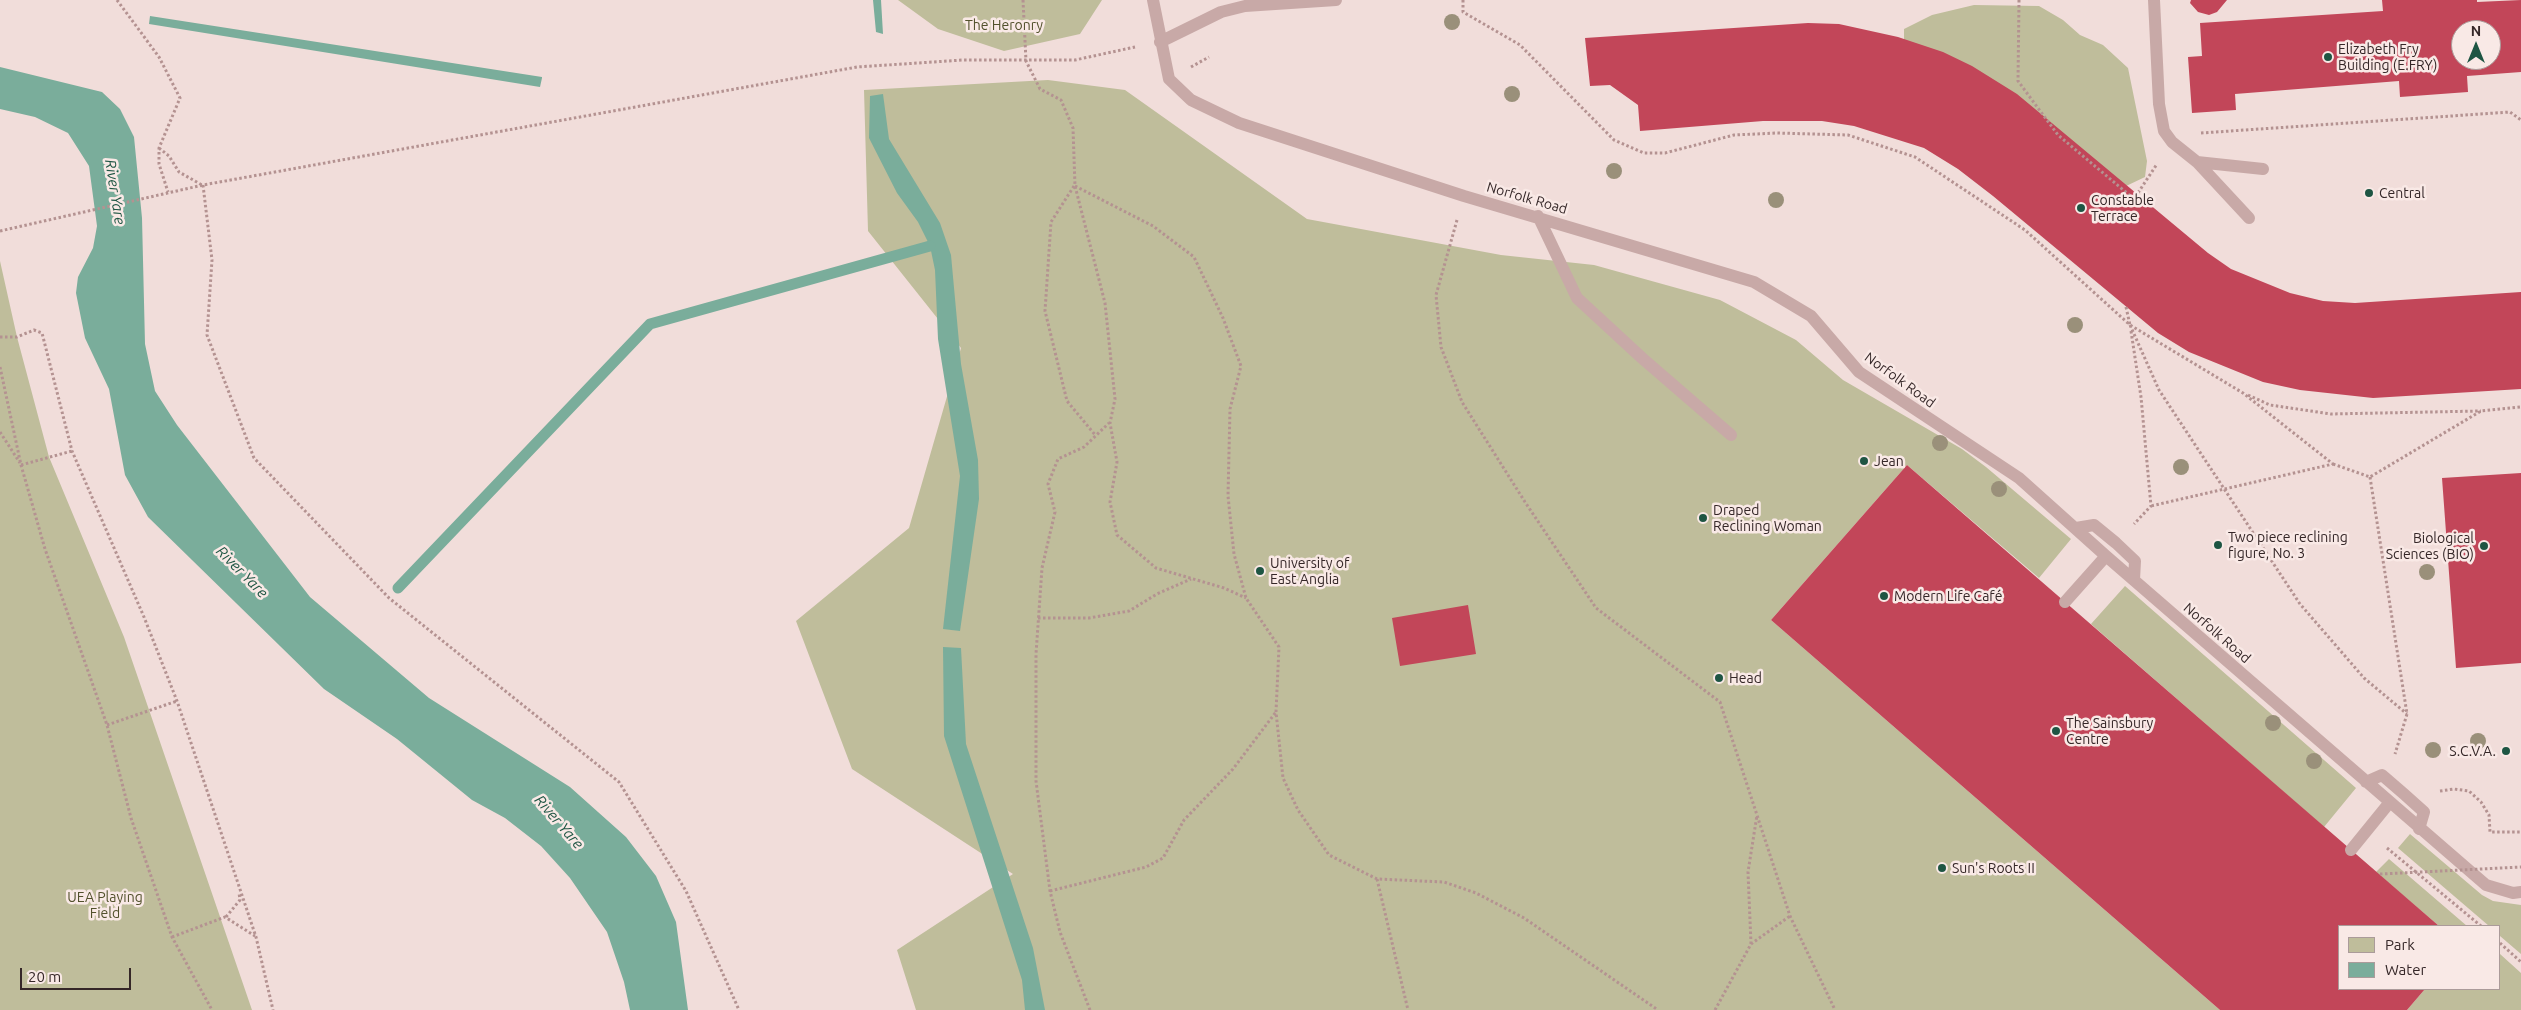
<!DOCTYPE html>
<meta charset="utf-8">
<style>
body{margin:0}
#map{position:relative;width:2521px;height:1010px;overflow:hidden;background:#f1ddda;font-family:Ubuntu,sans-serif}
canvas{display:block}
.legend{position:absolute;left:2338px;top:925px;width:162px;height:65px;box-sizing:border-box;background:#f9e9e6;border:1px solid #ab9b9a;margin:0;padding:6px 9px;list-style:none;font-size:15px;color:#352728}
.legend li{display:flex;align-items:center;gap:10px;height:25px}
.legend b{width:25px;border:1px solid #ab9b9a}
.north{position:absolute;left:2451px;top:20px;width:50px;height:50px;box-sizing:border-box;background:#f9e9e6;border:1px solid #ab9b9a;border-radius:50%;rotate:0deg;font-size:14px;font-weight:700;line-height:20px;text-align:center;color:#352728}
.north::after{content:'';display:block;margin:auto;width:18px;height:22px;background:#1e5543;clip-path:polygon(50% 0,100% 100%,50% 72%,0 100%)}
.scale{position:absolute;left:20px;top:968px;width:111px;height:22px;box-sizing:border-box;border:2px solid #352728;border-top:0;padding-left:6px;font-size:15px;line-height:18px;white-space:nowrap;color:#352728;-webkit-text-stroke:4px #f9e9e6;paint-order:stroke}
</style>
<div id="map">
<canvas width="2521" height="1010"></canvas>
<ul class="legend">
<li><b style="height:14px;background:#bfbd9b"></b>Park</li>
<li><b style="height:14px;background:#7aad9b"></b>Water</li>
</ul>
<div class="north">N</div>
<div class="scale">20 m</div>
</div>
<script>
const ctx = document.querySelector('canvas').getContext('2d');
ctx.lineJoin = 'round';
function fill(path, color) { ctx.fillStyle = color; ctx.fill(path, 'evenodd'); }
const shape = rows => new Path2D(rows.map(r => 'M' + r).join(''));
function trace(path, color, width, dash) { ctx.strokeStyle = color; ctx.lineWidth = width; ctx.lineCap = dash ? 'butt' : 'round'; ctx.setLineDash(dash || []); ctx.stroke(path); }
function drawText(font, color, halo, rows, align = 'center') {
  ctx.font = font + ' Ubuntu,sans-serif'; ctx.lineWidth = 5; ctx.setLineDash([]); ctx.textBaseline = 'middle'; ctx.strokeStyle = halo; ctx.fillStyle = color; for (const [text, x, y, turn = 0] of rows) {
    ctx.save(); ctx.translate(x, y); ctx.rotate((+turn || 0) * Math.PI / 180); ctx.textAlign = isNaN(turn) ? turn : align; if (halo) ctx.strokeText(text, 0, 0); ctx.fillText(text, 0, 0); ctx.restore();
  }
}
const green = shape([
 [898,0,1102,0,1080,34,1004,51,938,29],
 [1974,5,2039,6,2063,20,2080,35,2103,45,2128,68,2147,161,2145,177,2124,187,1904,53,1904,29,1932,15],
 [1048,80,1125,90,1307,219,1501,255,1594,265,1720,300,1796,340,1843,380,1962,449,1986,467,2071,539,2039,578,1907,465,1771,620,2220,1010,916,1010,897,950,1013,874,852,769,796,621,909,528,961,348,868,231,864,90],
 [0,261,17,337,49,457,124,637,252,1010,0,1010],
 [2125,586,2356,788,2324,827,2091,624],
 [2410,834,2482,895,2493,901,2521,905,2521,954,2500,936,2500,926,2489,926,2398,848],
 [2389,859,2467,926,2439,926,2376,872],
 [2500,954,2521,973,2521,1010,2407,1010,2425,989,2500,989]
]);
const water = shape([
 [873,0,881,0,883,34,876,32],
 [150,16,542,77,542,78,540,87,149,24],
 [0,67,102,92,120,109,134,137,142,218,145,344,155,391,177,425,310,597,429,698,570,787,626,837,656,876,676,922,688,1010,630,1010,624,982,607,932,570,878,541,846,505,818,472,800,397,739,324,689,148,517,125,475,109,389,85,338,76,293,78,277,93,248,97,226,89,166,68,133,35,117,0,109],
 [883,94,889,139,940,223,951,255,961,364,978,460,979,499,960,631,943,629,960,476,938,339,935,270,930,246,918,222,897,193,869,138,870,96],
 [943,647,961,648,966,744,1033,948,1045,1010,1025,1010,1022,980,944,736]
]);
const stream = shape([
 [398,588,650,324,930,246]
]);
const building = shape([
 [2191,0,2227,0,2217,12,2209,15,2198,12,2190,3],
 [2382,0,2477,0,2477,2,2521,0,2521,72,2467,76,2468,92,2400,97,2399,81,2235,94,2236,110,2192,113,2188,57,2202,56,2200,23,2383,11],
 [2461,30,2491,30,2491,60,2461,60],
 [1808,23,1839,24,1898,37,1943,52,1972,66,2017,94,2208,253,2231,269,2290,293,2323,301,2355,303,2521,292,2521,389,2373,398,2300,390,2263,382,2189,352,2158,333,1993,196,1958,169,1924,148,1854,126,1822,121,1763,121,1640,131,1638,105,1610,85,1590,86,1585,38],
 [1907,465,2439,926,2340,926,2340,989,2425,989,2407,1010,2220,1010,1771,620],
 [2521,473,2521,663,2456,668,2442,478],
 [1468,605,1476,654,1400,666,1392,618]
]);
const path = shape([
 [117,0,159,57,180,98,159,148,159,164,168,192],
 [1023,0,1026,61,1040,89,1061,100,1073,128,1075,186,1105,303,1115,399,1110,423,1117,462,1110,502,1117,535,1156,568,1224,588,1246,598],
 [1463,0,1463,12,1520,45,1614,140,1644,153,1665,153,1734,135,1777,133,1848,135,1915,157,2025,230,2130,325,2243,393,2333,464,2151,506],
 [2019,0,2018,81,2058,135,2134,199,2157,164],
 [1191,67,1209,57],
 [2201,133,2510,112,2521,120],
 [159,148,169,156,179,172,202,185],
 [203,185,212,260,207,335,254,458,389,598,619,782,686,891,739,1010],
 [1074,186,1051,222,1045,311,1067,401,1096,436],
 [1075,186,1153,226,1194,257,1223,318,1241,366,1230,409,1228,496,1234,554,1246,598,1279,647,1276,712,1283,778,1298,810,1329,855,1377,879,1444,882,1476,893,1524,918,1658,1010],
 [1457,220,1436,295,1441,347,1462,402,1525,502,1596,608,1720,702,1790,916,1835,1010],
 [0,231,203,185,857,67,963,60,1075,60,1135,47],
 [2126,307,2130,325],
 [2130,325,2159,390,2300,604,2364,678,2407,714],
 [2131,331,2141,397,2151,506,2134,524],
 [0,337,17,337,34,330,42,333,72,451,144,617,177,701,256,937,273,1010],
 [0,367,21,465,45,549,107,725,131,818,172,937,212,1010],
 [2248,395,2270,405,2331,414,2481,411],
 [0,432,20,463],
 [2333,464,2370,477,2481,411,2521,407],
 [21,465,72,451],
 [2370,477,2407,714,2395,754],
 [1038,618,1089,618,1129,611,1157,594,1191,579],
 [107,725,177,701],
 [2440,791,2454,789,2469,791,2481,802,2489,815,2490,832,2521,832],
 [2387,848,2481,926],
 [1377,879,1408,1010],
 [1050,891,1146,867,1163,858,1184,820,1233,769,1276,712],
 [226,917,240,900,239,893],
 [172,937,225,917,255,936],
 [2500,943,2521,962],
 [1751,944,1748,872,1757,815],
 [1090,1010,1060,932,1050,891,1036,781,1036,654,1042,568,1055,512,1048,484,1058,459,1084,447,1109,423],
 [1715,1010,1751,944,1790,916]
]);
const service = shape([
 [1153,0,1169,79,1191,100,1239,123,1464,196,1754,282,1811,316,1859,372,2019,478,2106,556,2486,885,2513,893,2521,892],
 [2154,0,2159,104,2164,131,2172,142,2197,162],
 [1160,42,1221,12,1245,6,1336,0],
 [1538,216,1577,298,1642,358,1731,435],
 [2249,218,2197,162,2263,169],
 [2076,528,2094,525,2116,543,2135,561,2134,580],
 [2065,602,2106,556],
 [2366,782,2382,775,2404,794,2424,812,2419,829],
 [2351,850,2390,802]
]);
const pathBridge = shape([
 [2380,874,2521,867]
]);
const trees = [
 [1452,22],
 [1512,94],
 [1614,171],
 [1776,200],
 [2075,325],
 [1940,443],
 [2181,467],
 [1999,489],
 [2427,572],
 [2273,723],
 [2478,741],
 [2433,750],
 [2314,761]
];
const markers = [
 [2328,57,5,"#1e5543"],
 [2369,193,5,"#1e5543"],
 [2081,208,5,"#1e5543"],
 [1864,461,5,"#1e5543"],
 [1703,518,5,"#1e5543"],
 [2218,545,5,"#1e5543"],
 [2484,546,5,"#1e5543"],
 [1260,571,5,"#1e5543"],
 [1884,596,5,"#1e5543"],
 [1719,678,5,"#1e5543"],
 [2056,731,5,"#1e5543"],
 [2506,751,5,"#1e5543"],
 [1942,868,5,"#1e5543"]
];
const parkNames = [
 ["The Heronry",1004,25],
 ["UEA Playing",105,897],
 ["Field",105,913]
];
const poiNames = [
 ["Elizabeth Fry",2338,49],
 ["Building (E.FRY)",2338,65],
 ["Central",2379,193],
 ["Constable",2091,200],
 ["Terrace",2091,216],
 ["Jean",1874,461],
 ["Draped",1713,510],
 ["Reclining Woman",1713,526],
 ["Two piece reclining",2228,537],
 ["figure, No. 3",2228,553],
 ["Biological",2474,538,"right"],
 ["Sciences (BIO)",2474,554,"right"],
 ["University of",1270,563],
 ["East Anglia",1270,579],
 ["Modern Life Café",1894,596],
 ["Head",1729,678],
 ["The Sainsbury",2066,723],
 ["Centre",2066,739],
 ["S.C.V.A.",2496,751,"right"],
 ["Sun's Roots II",1952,868]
];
const streetNames = [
 ["Norfolk Road",1527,198,16],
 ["Norfolk Road",1900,380,36],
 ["Norfolk Road",2217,633,41]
];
const waterNames = [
 ["River Yare",115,192,81],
 ["River Yare",242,572,45],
 ["River Yare",559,822,49]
];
fill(green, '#bfbd9b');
fill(water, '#7aad9b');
trace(stream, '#7aad9b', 11);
fill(building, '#c24659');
trace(path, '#b49291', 3, [2.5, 2.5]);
trace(service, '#c8a9a7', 12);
trace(pathBridge, '#b49291', 3, [2.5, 2.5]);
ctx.fillStyle = '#9a907a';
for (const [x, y] of trees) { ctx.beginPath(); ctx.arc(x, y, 8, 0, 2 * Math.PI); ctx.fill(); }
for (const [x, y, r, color] of markers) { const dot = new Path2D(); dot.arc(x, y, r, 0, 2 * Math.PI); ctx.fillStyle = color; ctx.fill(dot); trace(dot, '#f9e9e6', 2); }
drawText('14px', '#52512c', '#f9e9e6', parkNames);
drawText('14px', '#352728', '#f9e9e6', poiNames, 'left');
drawText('14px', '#352728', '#f9e9e6', streetNames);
drawText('italic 15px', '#1e5543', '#f9e9e6', waterNames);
</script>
